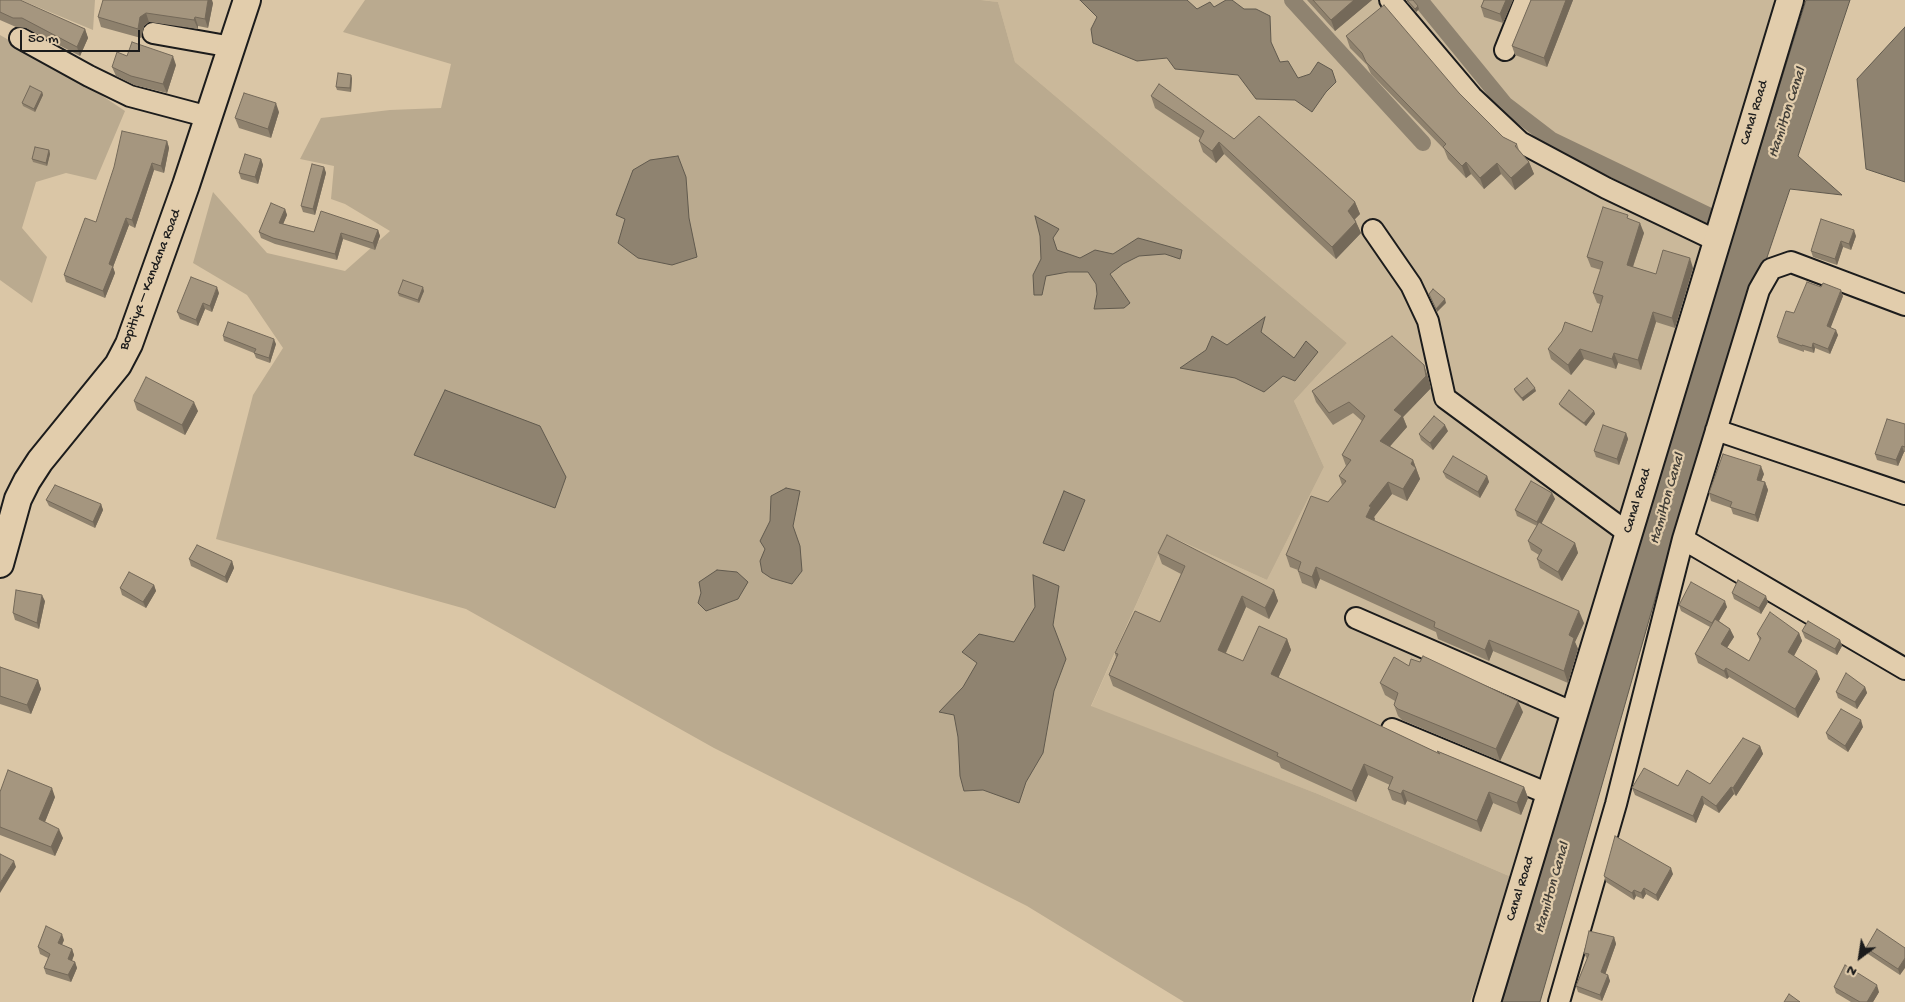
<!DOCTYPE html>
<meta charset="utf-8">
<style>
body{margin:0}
#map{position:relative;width:1905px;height:1002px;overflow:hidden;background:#dac6a6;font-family:"Gochi Hand",sans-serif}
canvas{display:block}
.north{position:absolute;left:1835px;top:932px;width:50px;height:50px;-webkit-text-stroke:4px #e2cdac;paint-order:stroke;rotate:211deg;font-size:14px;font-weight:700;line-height:20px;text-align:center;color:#1c1c1c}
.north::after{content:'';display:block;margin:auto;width:18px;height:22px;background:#1c1c1c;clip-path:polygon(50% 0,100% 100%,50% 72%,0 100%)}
.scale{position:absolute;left:20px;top:30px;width:120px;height:22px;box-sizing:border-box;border:2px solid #1c1c1c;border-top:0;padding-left:6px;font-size:15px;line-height:18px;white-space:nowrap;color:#1c1c1c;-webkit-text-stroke:4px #e2cdac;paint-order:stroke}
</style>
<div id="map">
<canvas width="1905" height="1002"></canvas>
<div class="north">N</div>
<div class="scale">50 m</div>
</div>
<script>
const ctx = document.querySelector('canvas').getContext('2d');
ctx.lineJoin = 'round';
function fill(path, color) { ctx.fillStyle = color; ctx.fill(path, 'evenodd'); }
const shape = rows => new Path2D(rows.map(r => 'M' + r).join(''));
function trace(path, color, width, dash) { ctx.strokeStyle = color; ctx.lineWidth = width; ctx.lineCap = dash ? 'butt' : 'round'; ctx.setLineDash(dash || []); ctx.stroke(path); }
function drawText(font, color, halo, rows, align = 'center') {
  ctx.font = font + ' "Gochi Hand",sans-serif'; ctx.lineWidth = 4.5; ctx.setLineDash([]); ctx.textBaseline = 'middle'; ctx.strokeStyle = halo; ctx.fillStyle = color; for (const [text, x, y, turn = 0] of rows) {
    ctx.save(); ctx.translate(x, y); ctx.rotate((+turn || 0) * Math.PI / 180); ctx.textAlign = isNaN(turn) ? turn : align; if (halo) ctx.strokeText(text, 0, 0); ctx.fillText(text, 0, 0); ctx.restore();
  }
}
const built = shape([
 [981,0,1785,0,1516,879,1318,794,1091,707,1167,535,1267,580,1324,467,1294,401,1347,343,1015,62,998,2]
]);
const green = shape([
 [21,0,95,0,93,30],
 [365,0,981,0,998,2,1015,62,1347,343,1294,401,1324,467,1267,580,1167,535,1091,706,1318,794,1516,879,1470,1002,1184,1002,1027,906,714,748,466,609,216,539,253,395,283,348,247,295,193,263,213,192,267,253,345,271,390,231,345,204,331,199,334,166,300,159,321,118,390,110,441,108,451,64,343,32],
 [0,35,77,79,125,111,96,180,66,173,36,182,22,228,47,257,32,303,0,280]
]);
const water = shape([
 [1080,0,1187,0,1197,9,1210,2,1214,7,1226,0,1232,0,1244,9,1256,9,1270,16,1271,42,1280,62,1288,61,1298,78,1310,74,1318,62,1332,70,1336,82,1326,92,1312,112,1295,100,1256,99,1238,75,1175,69,1167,58,1137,61,1093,43,1091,29,1097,17,1080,0],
 [1806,0,1850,0,1798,156,1842,195,1790,189,1671,543,1540,1002,1502,1002,1710,310,1806,0],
 [1905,27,1905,182,1866,169,1857,79,1905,27],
 [678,156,686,177,689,218,697,257,672,265,638,258,618,243,625,219,616,215,633,170,650,160,678,156],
 [1035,216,1059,229,1053,238,1057,250,1080,258,1095,250,1113,254,1138,238,1182,250,1180,259,1165,254,1139,256,1123,264,1110,274,1130,303,1124,308,1094,309,1097,294,1096,284,1088,272,1068,272,1046,276,1042,295,1034,295,1033,275,1041,259,1040,236,1035,216],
 [1265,317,1261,332,1294,358,1306,341,1318,352,1295,381,1283,376,1264,392,1235,378,1180,368,1206,350,1212,336,1227,345,1265,317],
 [445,390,540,426,566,477,555,508,414,455,445,390],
 [786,488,800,491,793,526,800,546,802,571,792,584,771,578,762,572,760,561,765,549,760,541,770,521,771,496,786,488],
 [1064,491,1085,500,1064,551,1043,543,1064,491],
 [717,570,737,572,748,582,738,599,706,611,698,603,701,593,699,582,717,570],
 [1033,575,1059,586,1053,625,1066,659,1054,691,1043,753,1026,782,1019,803,983,790,964,791,960,776,958,737,954,715,939,712,963,687,977,663,962,652,979,634,1014,642,1035,607,1033,575]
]);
const canal = shape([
 [1292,0,1423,143],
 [1420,0,1505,104,1552,140,1710,216]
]);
const minor = shape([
 [1390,0,1472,97,1520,142,1606,188,1717,241],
 [153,33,232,47],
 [20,38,89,76,130,96,209,117],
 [1505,50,1525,0],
 [1373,230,1411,285,1428,321,1445,398,1628,533],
 [1716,430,1905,494],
 [1683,539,1905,669],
 [1356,618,1574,713],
 [1392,729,1549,794],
 [1559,1002,1616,804,1683,539,1759,290,1771,269,1791,262,1905,305]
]);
const major = shape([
 [0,564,18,499,27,481,40,461,118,365,129,344,186,185,247,0],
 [1487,1002,1790,0]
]);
const wall = shape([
 [0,0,85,29,88,38,80,56,26,28,16,27,0,20],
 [1307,0,1372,0,1335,31],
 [1407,0,1413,0,1418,6,1419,9,1416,12,1407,2],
 [1484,0,1513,0,1503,23,1484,17,1481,7],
 [1531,0,1573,0,1547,67,1515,55,1512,46],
 [213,3,208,28,198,26,198,29,149,22,144,26,141,38,101,27,98,17],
 [1346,36,1459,93,1503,137,1517,144,1519,150,1529,162,1534,174,1515,190,1501,174,1484,189,1471,174,1466,178,1448,159,1444,149,1371,74,1367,65,1350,48],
 [176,65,167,93,134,85,116,76,112,67],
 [352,78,351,92,337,90,336,87],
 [42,92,43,95,35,112,23,106,22,103],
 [1151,96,1355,202,1360,214,1355,219,1356,222,1361,233,1336,259,1224,154,1216,163,1203,152,1199,141,1200,138,1155,108],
 [279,112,271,138,239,128,235,118],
 [167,141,169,148,164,173,154,170,135,228,129,225,113,267,115,273,105,298,66,282,64,275,96,222],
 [49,150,50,154,47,166,33,162,32,159],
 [261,159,263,165,258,184,241,179,239,173],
 [324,167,326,173,315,215,303,212,301,206],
 [285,209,287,215,283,224,314,232,378,230,380,236,375,250,343,239,337,260,275,244,261,238,259,232],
 [1629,219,1644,233,1633,267,1656,274,1693,268,1675,328,1656,322,1641,370,1618,363,1616,369,1584,359,1571,375,1551,359,1548,349,1592,332,1600,304,1597,303,1593,293,1601,270,1591,267,1587,257],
 [1856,236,1851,250,1843,247,1837,265,1813,257,1811,251],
 [424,291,419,303,399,296,398,293],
 [219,293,212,312,205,309,198,326,180,319,177,312],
 [1843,296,1830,328,1838,335,1830,354,1815,348,1814,353,1804,350,1804,352,1779,343,1777,337,1794,313],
 [223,336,276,344,270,363,256,358,254,353,224,341],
 [1428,377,1431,388,1403,417,1407,427,1390,446,1413,460,1420,479,1407,501,1392,494,1374,517,1375,519,1374,520,1584,623,1575,642,1578,649,1568,683,1493,651,1489,661,1438,639,1436,632,1320,579,1316,589,1302,583,1298,571,1298,570,1290,567,1286,555,1342,485,1339,476,1346,466,1342,455,1362,421,1353,413,1333,425,1316,402,1312,391],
 [1514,389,1536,391,1523,401,1515,392],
 [134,401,198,411,185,435,137,410],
 [1559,404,1594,411,1595,414,1586,426,1561,407],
 [1905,424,1905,452,1904,452,1898,466,1877,460,1875,454],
 [1448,431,1433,450,1421,440,1419,434],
 [1626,433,1628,439,1619,465,1596,457,1594,451],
 [1443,472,1487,476,1489,482,1480,498,1446,478],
 [1764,474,1761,481,1765,482,1768,490,1758,522,1733,514,1731,508,1711,501,1709,493],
 [1552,493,1555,499,1541,524,1575,543,1578,553,1562,581,1540,568,1537,559,1539,555,1531,550,1528,541,1537,526,1517,516,1515,510],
 [46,500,101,504,103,510,95,528,49,506],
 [1158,553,1274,590,1278,601,1269,619,1246,607,1226,653,1243,661,1287,639,1291,650,1278,678,1438,753,1437,751,1524,787,1528,798,1521,815,1493,803,1481,832,1407,801,1405,805,1392,800,1388,789,1390,785,1368,775,1356,802,1281,768,1279,763,1113,686,1109,675,1116,657,1115,653,1160,622,1181,574,1162,564],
 [189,559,232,561,234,568,227,583,191,566],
 [154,585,156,591,146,608,122,595,120,588],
 [1732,593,1768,602,1761,614,1734,599],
 [45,601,39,629,15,620,13,613],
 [1679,605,1727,607,1719,621,1730,629,1734,637,1727,648,1749,661,1760,641,1757,634,1799,633,1802,641,1794,656,1820,679,1798,718,1729,677,1727,679,1698,663,1695,654,1710,627,1681,611],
 [1802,631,1840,640,1842,646,1837,655,1805,638],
 [1409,666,1523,712,1500,761,1402,720,1398,716,1394,705,1395,701,1385,695,1380,683],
 [0,667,38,680,41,689,31,714,0,704],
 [1865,687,1867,693,1857,709,1838,698,1836,692],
 [1863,727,1848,752,1828,739,1826,733],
 [1760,746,1763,754,1736,796,1734,794,1719,813,1704,804,1696,823,1635,795,1632,788,1710,784],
 [0,792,55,797,45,822,63,838,55,856,0,835],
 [1673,874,1658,901,1646,894,1643,899,1636,896,1634,900,1606,882,1604,876],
 [1614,937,1616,944,1605,974,1608,975,1610,981,1602,1001,1578,992,1576,986,1587,959,1584,953],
 [64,940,62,945,72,949,74,955,72,961,75,962,77,968,71,982,46,974,44,968,48,958,40,954,38,947],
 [1866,948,1905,948,1900,975,1868,954],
 [1834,987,1879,992,1873,1002,1851,1002,1836,993]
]);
const shadedWall = shape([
 [208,0,212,0,213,3,208,28,205,19],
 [1354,0,1372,0,1335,31,1331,20],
 [1506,0,1513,0,1503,23,1500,14],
 [1566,0,1573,0,1547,67,1544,58],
 [1418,6,1419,9,1416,12,1415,9],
 [146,13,149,22,144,26,141,38,138,29,140,17],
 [195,17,198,26,198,29,194,20],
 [85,29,88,38,80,56,77,47],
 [173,56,176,65,167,93,163,84],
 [351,75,352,78,351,92,350,88],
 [42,92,43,95,35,112,34,109],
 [276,103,279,112,271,138,268,129],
 [167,141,169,148,164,173,161,166],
 [1219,142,1224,154,1216,163,1212,151],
 [49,150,50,154,47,166,46,163],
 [261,159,263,165,258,184,255,177],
 [1466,162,1471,174,1466,178,1462,166],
 [1529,162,1534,174,1515,190,1511,178],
 [152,163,154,170,135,228,132,220],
 [1497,163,1501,174,1484,189,1480,178],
 [324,167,326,173,315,215,313,209],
 [1355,202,1360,214,1352,222,1348,211],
 [285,209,287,215,281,229,279,223],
 [126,218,129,225,113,267,115,273,105,298,103,291,109,264],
 [1356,222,1361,233,1336,259,1332,247],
 [1640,223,1644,233,1630,275,1627,265],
 [378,230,380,236,375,250,373,243],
 [1854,230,1856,236,1851,250,1849,244],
 [341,233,343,239,337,260,335,254],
 [1841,241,1843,247,1837,265,1835,259],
 [1690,258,1693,268,1675,328,1672,318],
 [217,287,219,293,212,312,210,306],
 [423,287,424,291,419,303,418,300],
 [1841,290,1843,296,1829,332,1827,326],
 [1445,299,1446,303,1437,312,1436,309],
 [203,303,205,309,198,326,196,320],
 [1653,312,1656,322,1641,370,1638,360],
 [1836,330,1838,335,1830,354,1828,349],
 [274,339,276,344,270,363,269,358],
 [1813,343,1815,348,1814,353,1812,348],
 [1580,349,1584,359,1571,375,1568,365],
 [1614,353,1618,363,1616,369,1612,359],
 [1424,365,1428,377,1431,388,1403,417,1407,427,1385,452,1380,441,1394,410],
 [1535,388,1536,391,1523,401,1522,398],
 [194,402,198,411,185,435,182,425],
 [1594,411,1595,414,1586,426,1584,423],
 [1445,425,1448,431,1433,450,1430,443],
 [1626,433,1628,439,1619,465,1617,459],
 [1902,446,1904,452,1898,466,1896,460],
 [1413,460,1420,479,1407,501,1403,489,1411,464],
 [1761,466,1764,474,1759,487,1757,480],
 [1487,476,1489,482,1480,498,1478,492],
 [1388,482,1392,494,1374,517,1375,519,1370,528,1366,517,1369,506],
 [1765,482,1768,490,1758,522,1755,515],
 [1552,493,1555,499,1539,528,1537,522],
 [101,504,103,510,95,528,93,522],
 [1575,543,1578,553,1562,581,1558,572],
 [232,561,234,568,227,583,225,577],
 [1316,567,1320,579,1316,589,1312,577],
 [154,585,156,591,146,608,143,602],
 [1274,590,1278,601,1269,619,1265,608],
 [42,595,45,601,39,629,37,623],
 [1242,596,1246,607,1222,661,1218,650],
 [1766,596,1768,602,1761,614,1759,608],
 [1725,601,1727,607,1714,629,1712,623],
 [1579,611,1584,623,1575,642,1578,649,1568,683,1564,671,1569,635],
 [1730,629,1734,637,1724,652,1721,644],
 [1799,633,1802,641,1791,661,1788,652],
 [1287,639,1291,650,1275,685,1271,674],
 [1489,640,1493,651,1489,661,1485,650],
 [1840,640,1842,646,1837,655,1835,649],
 [1726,668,1729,677,1727,679,1724,671],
 [1817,671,1820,679,1798,718,1795,709],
 [38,680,41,689,31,714,27,705],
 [1865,687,1867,693,1857,709,1855,702],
 [1518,701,1523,712,1500,761,1496,749],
 [1861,720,1863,727,1848,752,1845,746],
 [1760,746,1763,754,1736,796,1733,788],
 [1364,764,1368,775,1356,802,1352,791],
 [1524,787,1528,798,1521,815,1517,803],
 [1731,787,1734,794,1719,813,1716,806],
 [52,788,55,797,42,829,39,819],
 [1403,790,1407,801,1405,805,1401,794],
 [1489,792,1493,803,1481,832,1477,821],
 [1702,796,1704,804,1696,823,1693,816],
 [59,829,63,838,55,856,51,847],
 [14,861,16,867,0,893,0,883],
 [1671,868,1673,874,1658,901,1656,895],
 [1644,888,1646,894,1643,899,1641,893],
 [1634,890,1636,896,1634,900,1632,893],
 [62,934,64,940,60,949,58,943],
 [1614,937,1616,944,1604,978,1601,972],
 [72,949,74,955,70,965,68,959],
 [1905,958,1905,968,1900,975,1898,969],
 [75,962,77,968,71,982,68,975],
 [1608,975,1610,981,1602,1001,1600,995],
 [1877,985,1879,992,1873,1002,1867,1002]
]);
const building = shape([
 [0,0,20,0,85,29,77,47,22,18,13,18,0,12,0,0],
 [103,0,208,0,205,19,195,17,194,20,146,13,140,17,138,29,98,17,103,0],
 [1313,0,1354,0,1331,20,1313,0],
 [1407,0,1413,0,1418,6,1415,9,1407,0],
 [1484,0,1506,0,1500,14,1481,7,1484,0],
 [1531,0,1566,0,1544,58,1512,46,1531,0],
 [1384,5,1459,93,1503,137,1517,144,1515,146,1529,162,1511,178,1497,163,1480,178,1466,162,1462,166,1443,147,1446,144,1366,62,1362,53,1346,36,1384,5],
 [132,42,173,56,163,84,131,76,112,67,117,52,127,56,132,42],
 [338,73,351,75,350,88,336,87,338,73],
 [1159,84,1234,139,1259,116,1355,202,1348,211,1356,222,1332,247,1219,142,1212,151,1199,141,1204,131,1151,96,1159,84],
 [30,86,42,92,34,109,22,103,30,86],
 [244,93,276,103,268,129,235,118,244,93],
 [122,131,167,141,161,166,152,163,132,220,126,218,109,264,113,266,103,291,64,275,85,218,96,222,114,167,122,131],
 [35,147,49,150,46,163,32,159,35,147],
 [245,154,261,159,255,177,239,173,245,154],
 [312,164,324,167,313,209,301,206,312,164],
 [271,203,285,209,279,223,314,232,321,211,378,230,373,243,341,233,335,254,273,238,259,232,271,203],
 [1603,207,1628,215,1627,218,1640,223,1627,265,1656,274,1663,250,1690,258,1672,318,1653,312,1638,360,1614,353,1612,359,1580,349,1568,365,1548,349,1562,331,1565,322,1592,332,1603,296,1593,293,1603,262,1587,257,1603,207],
 [1821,219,1854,230,1849,244,1841,241,1835,259,1811,251,1821,219],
 [191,277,217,287,210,306,203,303,196,320,177,312,191,277],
 [403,280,423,287,418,300,398,293,403,280],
 [1807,282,1821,287,1823,283,1841,290,1827,326,1836,330,1828,349,1813,343,1812,348,1802,345,1802,346,1777,337,1786,311,1794,313,1807,282],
 [1433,289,1445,299,1436,309,1429,294,1433,289],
 [228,322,274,339,269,358,254,353,256,349,223,336,228,322],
 [1392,336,1424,365,1426,376,1394,410,1402,416,1380,441,1413,460,1411,464,1416,468,1403,489,1388,482,1369,506,1371,507,1366,517,1579,611,1569,635,1574,638,1564,671,1489,640,1485,650,1434,627,1435,622,1316,567,1312,577,1298,571,1301,562,1286,555,1311,496,1328,502,1346,481,1339,476,1351,460,1342,455,1365,416,1349,402,1329,413,1312,391,1392,336],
 [146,377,194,402,182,425,134,401,146,377],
 [1527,378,1535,388,1522,398,1514,389,1527,378],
 [1569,390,1594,411,1584,423,1559,404,1569,390],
 [1434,416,1445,425,1430,443,1419,434,1434,416],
 [1887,419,1905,424,1905,447,1902,446,1896,460,1875,454,1887,419],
 [1603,425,1626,433,1617,459,1594,451,1603,425],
 [1723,454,1761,466,1757,480,1765,482,1755,515,1730,507,1732,502,1709,493,1723,454],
 [1453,456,1487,476,1478,492,1443,472,1453,456],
 [1531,481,1552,493,1537,522,1515,510,1531,481],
 [55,485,101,504,93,522,46,500,55,485],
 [1539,522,1575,543,1558,572,1537,559,1542,550,1528,541,1539,522],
 [1167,535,1274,590,1265,608,1242,596,1218,650,1243,661,1259,626,1287,639,1271,674,1440,754,1437,751,1524,787,1517,803,1489,792,1477,821,1403,790,1401,794,1388,789,1393,777,1364,764,1352,791,1277,756,1278,753,1109,675,1118,654,1115,653,1135,611,1160,622,1185,566,1158,553,1167,535],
 [197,545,232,561,225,577,189,559,197,545],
 [129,572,154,585,143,602,120,588,129,572],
 [1738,580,1766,596,1759,608,1732,593,1738,580],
 [1691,582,1725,601,1712,623,1679,605,1691,582],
 [16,590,42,595,37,623,13,613,16,590],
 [1770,612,1799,633,1788,652,1817,671,1795,709,1726,668,1724,671,1695,654,1715,619,1730,629,1721,644,1749,661,1761,638,1757,634,1770,612],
 [1808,621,1840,640,1835,649,1802,631,1808,621],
 [1423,656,1518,701,1496,749,1398,709,1394,705,1398,693,1380,683,1394,657,1409,666,1411,659,1420,662,1423,656],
 [0,667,38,680,27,705,0,696,0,667],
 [1846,673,1865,687,1855,702,1836,692,1846,673],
 [1841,709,1861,720,1845,746,1826,733,1841,709],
 [1743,738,1760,746,1733,788,1731,787,1716,806,1702,796,1693,816,1632,788,1644,768,1678,786,1687,770,1710,784,1743,738],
 [8,770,52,788,39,819,59,829,51,847,0,827,0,792,8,770],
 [1615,836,1671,868,1656,895,1644,888,1641,893,1634,890,1632,893,1604,876,1615,836],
 [0,854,14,861,0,883,0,854],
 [46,926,62,934,58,943,72,949,68,959,75,962,68,975,44,968,50,954,38,947,46,926],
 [1877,929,1905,948,1905,958,1898,969,1866,948,1877,929],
 [1589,931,1614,937,1601,972,1608,975,1600,995,1576,986,1589,954,1584,953,1589,931],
 [1845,965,1877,985,1867,1002,1860,1002,1834,987,1845,965],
 [1789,994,1800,1002,1784,1002,1789,994]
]);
const streetNames = [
 ["Canal Road",1755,113,-73],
 ["Bopitiya – Kandana Road",151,280,-69],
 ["Canal Road",1638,501,-73],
 ["Canal Road",1521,889,-73]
];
const waterNames = [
 ["Hamilton Canal",1788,113,-72],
 ["Hamilton Canal",1668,499,-74],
 ["Hamilton Canal",1553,888,-74]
];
fill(built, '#cab89a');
fill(green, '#baaa8f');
fill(water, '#8f8370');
trace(water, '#615a4e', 1);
trace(canal, '#8f8370', 16);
trace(minor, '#1c1c1c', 24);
trace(major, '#1c1c1c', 30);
trace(minor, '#e2cdac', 20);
trace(major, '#e2cdac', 26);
fill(wall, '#8e816d');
fill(shadedWall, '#746959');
fill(building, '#a5967f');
trace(building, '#746959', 1);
drawText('14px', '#1c1c1c', '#e2cdac', streetNames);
drawText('italic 15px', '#444039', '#e2cdac', waterNames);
</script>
